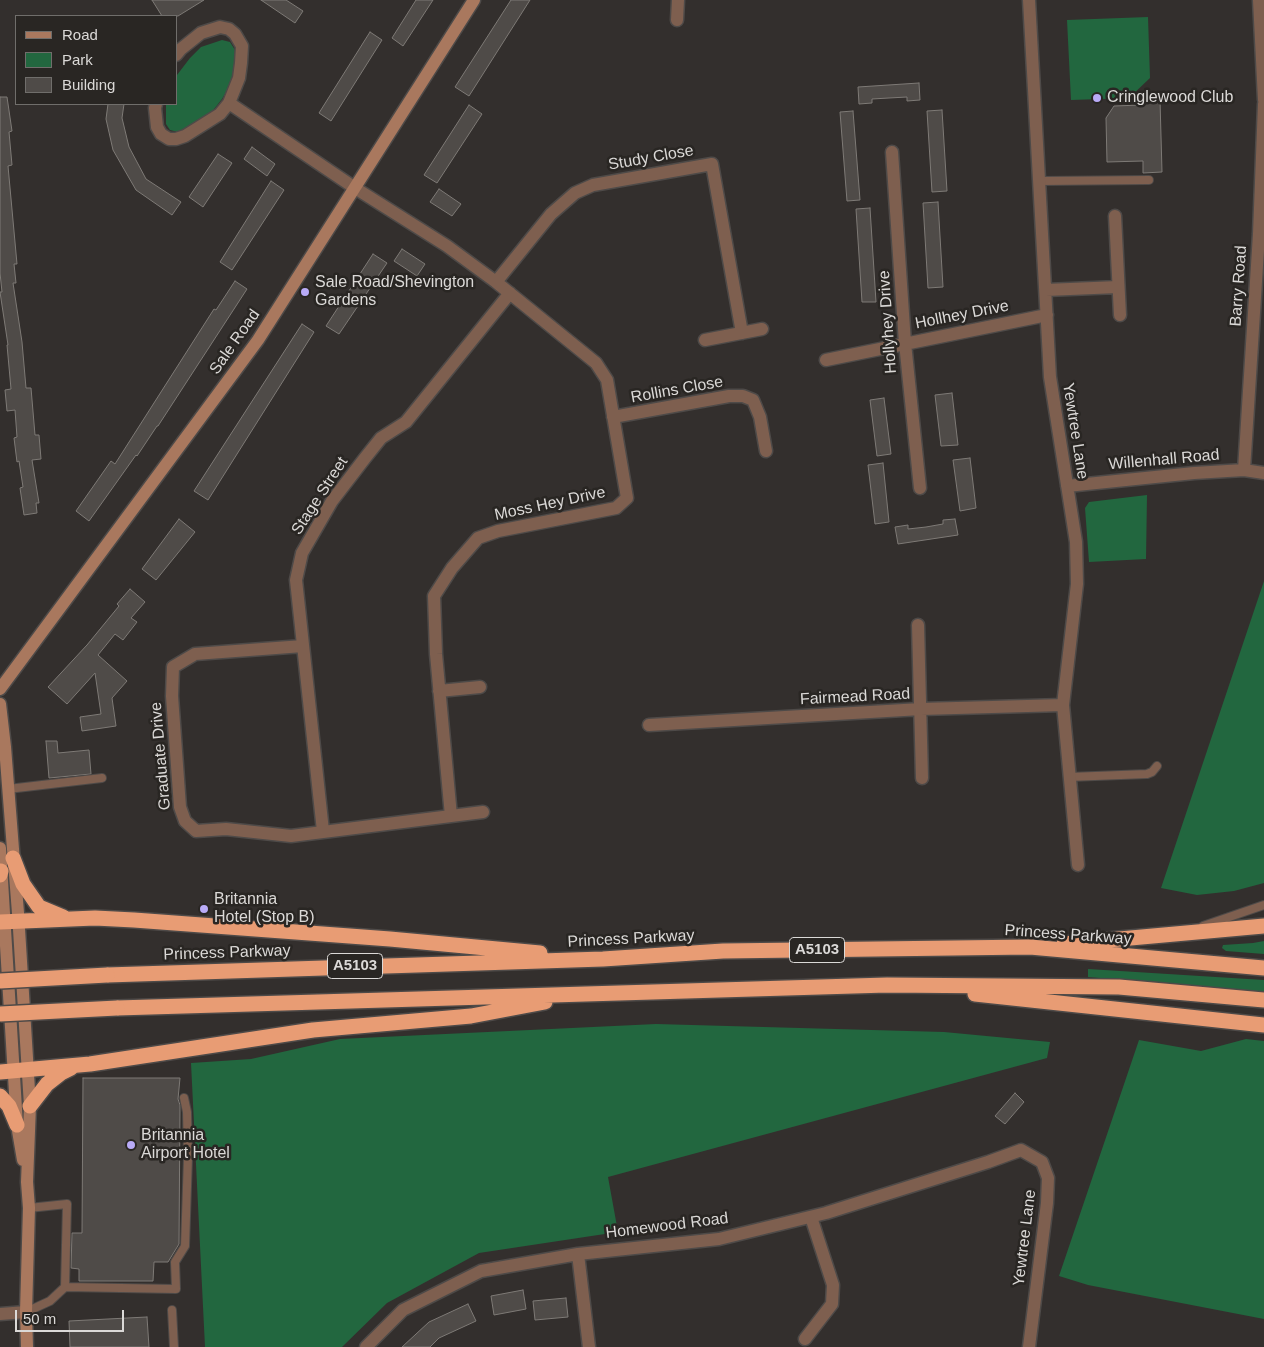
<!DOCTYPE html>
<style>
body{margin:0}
#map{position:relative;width:1264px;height:1347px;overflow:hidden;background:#332f2d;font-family:Helvetica,sans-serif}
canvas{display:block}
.legend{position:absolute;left:15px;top:15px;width:162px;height:90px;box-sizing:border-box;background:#292623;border:1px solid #706e6b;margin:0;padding:6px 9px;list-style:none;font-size:15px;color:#dbd9d7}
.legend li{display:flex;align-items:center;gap:10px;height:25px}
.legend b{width:25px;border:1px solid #706e6b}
.scale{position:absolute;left:15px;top:1310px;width:109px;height:22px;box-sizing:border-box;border:2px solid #dbd9d7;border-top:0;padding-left:6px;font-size:15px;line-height:18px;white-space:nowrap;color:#dbd9d7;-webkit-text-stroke:4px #292623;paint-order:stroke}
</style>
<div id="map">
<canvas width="1264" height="1347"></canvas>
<ul class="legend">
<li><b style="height:6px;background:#a9785e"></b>Road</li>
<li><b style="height:14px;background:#22673f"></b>Park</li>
<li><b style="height:14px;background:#4f4b48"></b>Building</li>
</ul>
<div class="scale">50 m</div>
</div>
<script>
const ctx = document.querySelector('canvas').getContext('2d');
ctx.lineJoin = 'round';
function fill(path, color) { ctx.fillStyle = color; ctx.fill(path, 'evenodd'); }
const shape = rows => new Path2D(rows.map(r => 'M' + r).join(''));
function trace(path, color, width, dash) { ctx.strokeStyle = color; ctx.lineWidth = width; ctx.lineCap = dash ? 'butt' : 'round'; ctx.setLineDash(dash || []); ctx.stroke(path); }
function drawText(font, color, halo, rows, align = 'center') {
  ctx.font = font + ' Helvetica,sans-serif'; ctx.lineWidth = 5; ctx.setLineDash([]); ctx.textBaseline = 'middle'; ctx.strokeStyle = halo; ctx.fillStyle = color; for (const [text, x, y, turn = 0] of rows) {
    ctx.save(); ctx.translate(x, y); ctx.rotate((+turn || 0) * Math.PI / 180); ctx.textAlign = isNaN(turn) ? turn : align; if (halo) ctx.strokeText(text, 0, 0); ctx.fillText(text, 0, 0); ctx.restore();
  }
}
const green = shape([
 [1148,17,1150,78,1129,98,1071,100,1067,20],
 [222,40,230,42,235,50,236,64,229,87,222,99,211,113,196,125,178,132,170,130,166,124,166,104,176,104,177,75,190,58,201,47],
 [1147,495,1146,559,1089,562,1085,508,1089,502],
 [1264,581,1264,883,1234,891,1197,895,1161,888],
 [1264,941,1264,954,1226,951,1222,948,1223,945,1253,943],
 [1088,969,1264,980,1264,992,1088,977],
 [656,1024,944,1032,1050,1042,1047,1058,608,1177,618,1232,479,1253,387,1303,342,1347,205,1347,191,1063,251,1059,340,1039],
 [1246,1039,1264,1041,1264,1319,1088,1285,1059,1276,1139,1040,1201,1051]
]);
const building = shape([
 [152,0,204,0,178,16,162,16,152,0],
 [261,0,286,0,303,11,295,23,261,0],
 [416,0,433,0,403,46,392,38,416,0],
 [511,0,530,0,469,96,455,87,511,0],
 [370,32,382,40,331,121,319,113,370,32],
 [919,83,920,100,907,101,907,97,889,98,872,99,872,103,859,104,858,87,919,83],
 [0,97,7,97,12,131,9,132,12,165,8,166,17,264,14,264,16,283,13,283,22,342,26,388,31,388,35,435,39,435,41,459,32,460,39,503,36,503,37,513,24,515,20,488,23,487,19,461,17,462,14,438,17,437,15,410,7,411,5,390,11,389,7,345,8,345,0,292,2,292,0,273,0,97],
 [1160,100,1162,172,1143,173,1143,161,1107,162,1106,118,1114,106,1141,105,1144,101,1160,100],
 [108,104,124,104,122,118,129,147,146,179,181,202,172,215,136,190,113,150,106,119,108,104],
 [469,105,482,114,437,183,424,175,469,105],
 [942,110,947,191,932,192,927,111,942,110],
 [853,111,860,200,847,201,840,112,853,111],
 [252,147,275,164,267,176,244,159,252,147],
 [218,154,232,163,203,207,189,197,218,154],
 [271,181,284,190,232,270,220,262,271,181],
 [439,189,461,204,452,216,430,202,439,189],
 [938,202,943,287,928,288,923,203,938,202],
 [870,208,876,302,862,302,856,209,870,208],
 [402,249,425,264,417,276,394,261,402,249],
 [373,254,387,263,339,334,326,326,373,254],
 [235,281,247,289,158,426,157,426,137,456,136,455,89,521,76,511,111,461,115,464,214,309,216,310,235,281],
 [302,324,314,332,208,500,194,491,302,324],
 [952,393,958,445,941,446,935,395,952,393],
 [884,398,891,454,877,456,870,400,884,398],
 [970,458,976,508,960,511,953,460,970,458],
 [883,463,889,522,875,524,868,465,883,463],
 [179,519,195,532,156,580,142,569,179,519],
 [955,519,958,535,898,544,895,527,908,525,908,529,926,527,943,524,943,520,955,519],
 [130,589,145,602,131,618,137,622,123,640,115,634,98,655,127,681,112,698,116,726,82,731,80,717,101,714,95,673,67,704,48,687,87,645,119,606,117,604,130,589],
 [46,741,57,741,58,753,89,750,91,774,49,778,46,741],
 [83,1078,180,1078,178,1099,180,1105,179,1244,168,1262,154,1262,153,1281,79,1281,79,1269,71,1268,72,1233,82,1233,83,1078],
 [1015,1093,1024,1102,1005,1124,995,1116,1015,1093],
 [523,1290,526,1309,494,1315,491,1296,523,1290],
 [566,1298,568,1317,535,1320,533,1301,566,1298],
 [468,1304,476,1321,439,1338,430,1347,402,1347,429,1322,468,1304],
 [147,1317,149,1347,70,1347,69,1321,147,1317]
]);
const lane = shape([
 [1039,181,1149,180],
 [1069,777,1147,774,1152,772,1157,766],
 [8,789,102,778],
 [1203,926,1264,905],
 [29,1208,67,1204,65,1287,176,1289,175,1262,185,1246,188,1157,187,1112,184,1098],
 [172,1310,174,1347],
 [26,1312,50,1301,65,1287]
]);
const street = shape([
 [1029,0,1050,377,1076,542,1077,584,1063,705,1078,865],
 [1259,0,1264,100],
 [677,20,678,0],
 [229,103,355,188,447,246,496,282,596,363,607,380,627,498,616,508,498,531,478,538,452,568,434,596,436,654,451,816],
 [156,104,155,108,157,127,161,134,169,139,176,139,185,136,220,114,229,103,239,78,241,63,242,46,235,34,229,29,220,27,201,33,181,49,176,55],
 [892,152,905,343,920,488],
 [1115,216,1120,315],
 [496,282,551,214,575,193,593,185,712,164,742,333],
 [1046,290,1118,287],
 [705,340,762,329],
 [826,360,1047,315],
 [613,417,729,396,743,396,753,400,760,417,766,451],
 [1244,470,1259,234,1264,104],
 [1067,486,1194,473,1244,470,1264,473],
 [918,625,922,778],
 [303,646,195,654,173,667,172,696,180,807,185,821,196,831,226,829,291,836,483,812],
 [439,691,480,687],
 [649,725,921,709,1063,705],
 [323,831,296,580,302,553,332,501,365,458,381,438,406,422,510,293],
 [578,1254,589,1347],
 [0,1314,26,1312],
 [805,1339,832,1304,833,1285,811,1217],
 [366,1347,403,1310,481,1271,578,1254,719,1239,826,1213,988,1162,1021,1150,1042,1162,1048,1178,1047,1203,1029,1347]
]);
const secondary = shape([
 [0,689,258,340,474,0],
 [0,704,5,747,18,913,30,1106,27,1182,29,1208,26,1312,27,1347],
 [0,848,17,1125,23,1160]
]);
const highway = shape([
 [13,858,23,884,39,907,63,917],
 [0,875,1,871],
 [0,922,95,918,134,920,390,939,540,953],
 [1064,944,1264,926],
 [107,975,603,959,723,951,1030,947,1264,968],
 [975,994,1264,1025],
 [117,1008,887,985,1119,987,1264,1000],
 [0,1072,90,1064,313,1030,471,1016,545,1002],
 [0,1096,9,1106,17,1125],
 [30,1106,47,1084,61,1073,71,1068]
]);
const highwayBridge = shape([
 [0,981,107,975],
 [0,1014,117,1008]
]);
const markers = [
 [1097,98,5,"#b9abf7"],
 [305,292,5,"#b9abf7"],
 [204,909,5,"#b9abf7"],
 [131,1145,5,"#b9abf7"]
];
const shields = [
 [817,950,55],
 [355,966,55]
];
const shieldNames = [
 ["A5103",817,950],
 ["A5103",355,966]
];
const poiNames = [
 ["Cringlewood Club",1107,98],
 ["Sale Road/Shevington",315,283],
 ["Gardens",315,301],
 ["Britannia",214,900],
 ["Hotel (Stop B)",214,918],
 ["Britannia",141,1136],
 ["Airport Hotel",141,1154]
];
const streetNames = [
 ["Study Close",651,158,-10],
 ["Barry Road",1239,286,-86],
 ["Hollhey Drive",962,315,-11],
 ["Hollyhey Drive",888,322,-94],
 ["Sale Road",235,342,-55],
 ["Rollins Close",677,390,-10],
 ["Yewtree Lane",1075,431,81],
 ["Willenhall Road",1164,460,-5],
 ["Stage Street",320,496,-57],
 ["Moss Hey Drive",550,504,-12],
 ["Fairmead Road",855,697,-3],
 ["Graduate Drive",161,756,-95],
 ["Princess Parkway",1068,935,4],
 ["Princess Parkway",631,939,-3],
 ["Princess Parkway",227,953,-2],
 ["Homewood Road",667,1226,-7],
 ["Yewtree Lane",1025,1238,-83]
];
fill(green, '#22673f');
fill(building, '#4f4b48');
trace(building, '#7e7a76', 1);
trace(lane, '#4e4a48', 10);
trace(street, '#4e4a48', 15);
trace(secondary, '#4e4a48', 15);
trace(highway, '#4e4a48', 18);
trace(lane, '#7e5f4f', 8);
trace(street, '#7e5f4f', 12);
trace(secondary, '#a9785e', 12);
trace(highway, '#e89c74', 15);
trace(highwayBridge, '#4e4a48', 18, []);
trace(highwayBridge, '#e89c74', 15);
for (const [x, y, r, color] of markers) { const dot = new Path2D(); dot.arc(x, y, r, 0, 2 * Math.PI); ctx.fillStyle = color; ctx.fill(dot); trace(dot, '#292623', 2); }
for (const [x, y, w] of shields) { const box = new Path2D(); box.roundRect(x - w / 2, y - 12.5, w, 25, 4); ctx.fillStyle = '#292623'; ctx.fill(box); trace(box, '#dbd9d7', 1); }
drawText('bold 15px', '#dbd9d7', null, shieldNames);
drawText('16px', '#dbd9d7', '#292623', poiNames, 'left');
drawText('16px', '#dbd9d7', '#292623', streetNames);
</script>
